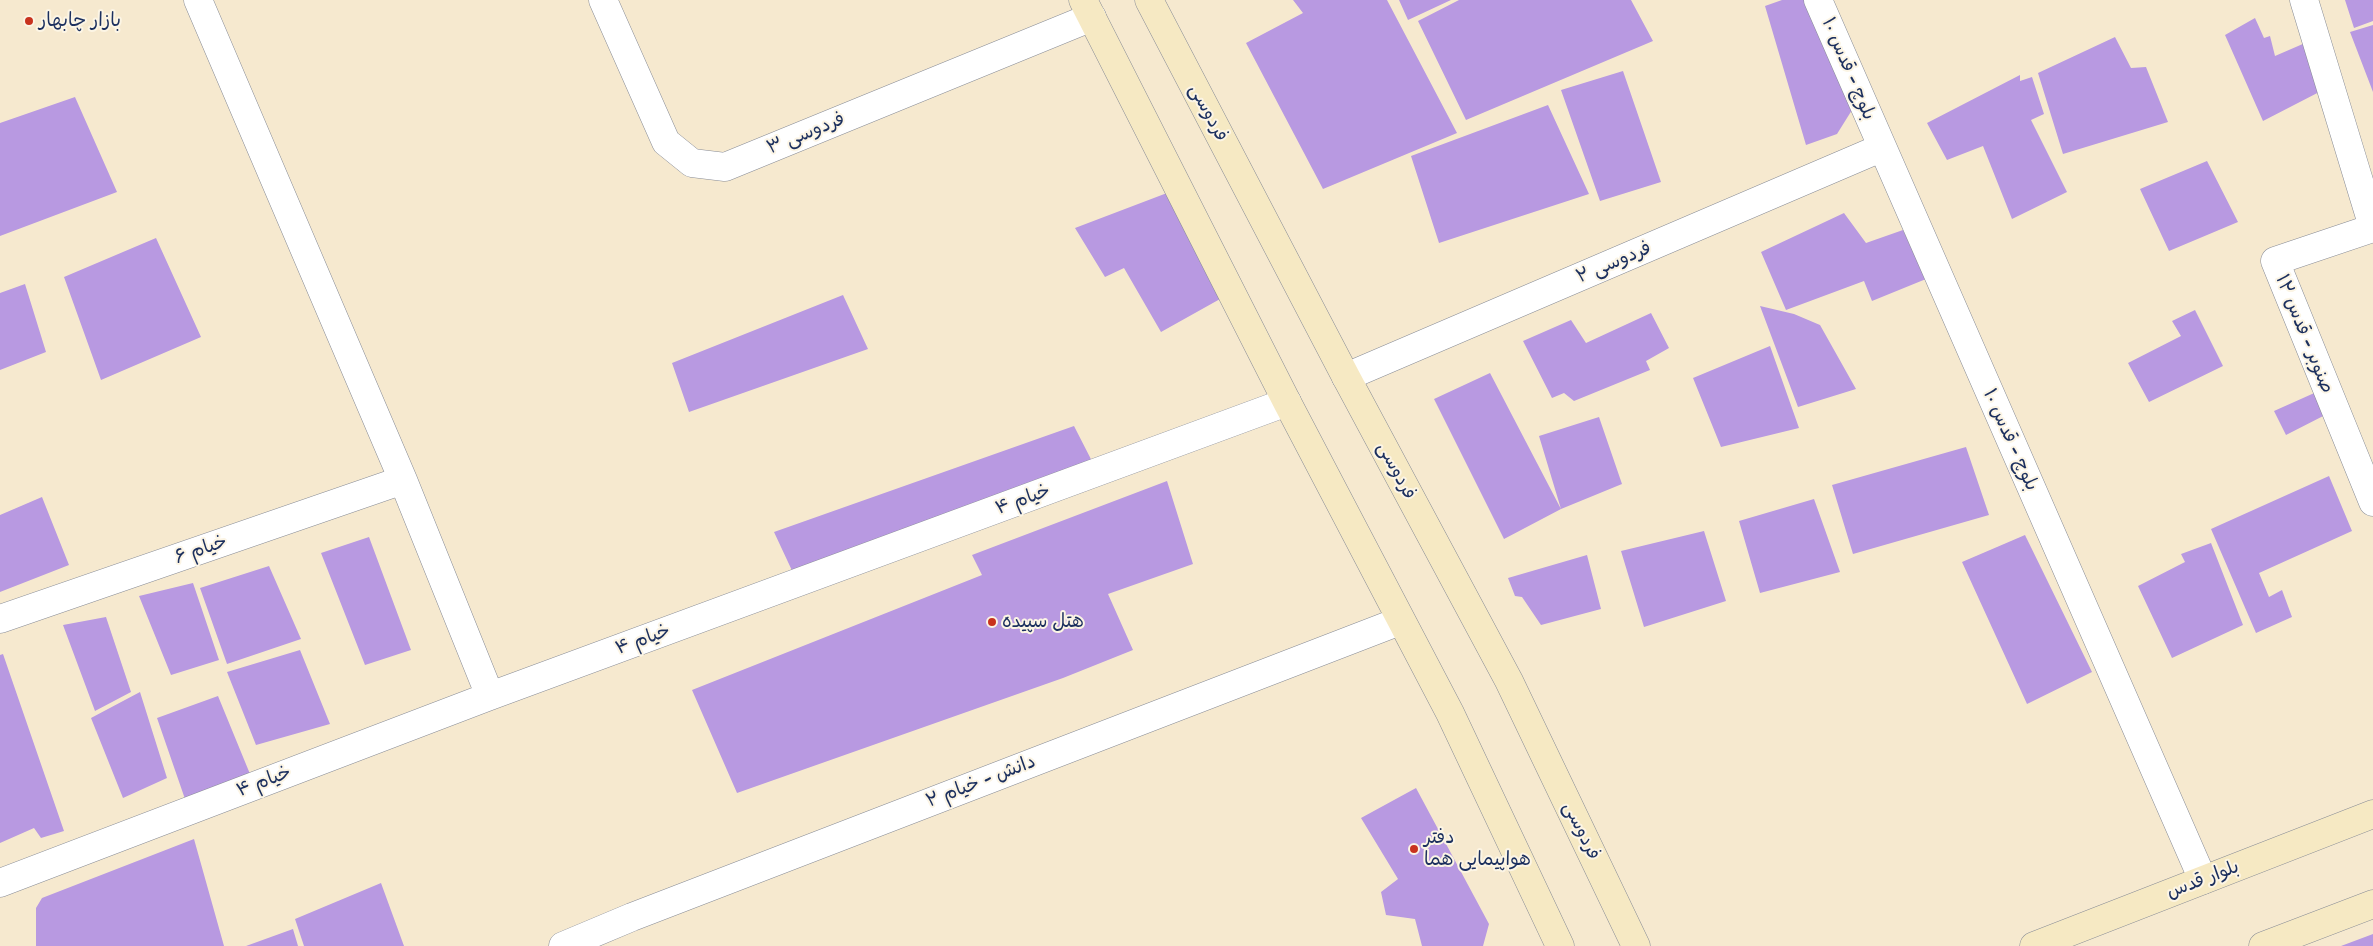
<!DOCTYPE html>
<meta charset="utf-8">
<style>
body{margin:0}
canvas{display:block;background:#f6e9cf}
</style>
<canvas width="2373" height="946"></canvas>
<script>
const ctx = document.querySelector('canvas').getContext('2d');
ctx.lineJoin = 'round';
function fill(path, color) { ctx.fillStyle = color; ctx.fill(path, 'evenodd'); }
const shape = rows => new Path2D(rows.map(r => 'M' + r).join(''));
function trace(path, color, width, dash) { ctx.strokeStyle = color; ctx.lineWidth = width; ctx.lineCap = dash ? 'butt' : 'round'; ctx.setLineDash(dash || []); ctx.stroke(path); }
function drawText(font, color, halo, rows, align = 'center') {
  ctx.font = font + ' Sriracha,"Playpen Sans Arabic",sans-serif'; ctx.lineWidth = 4; ctx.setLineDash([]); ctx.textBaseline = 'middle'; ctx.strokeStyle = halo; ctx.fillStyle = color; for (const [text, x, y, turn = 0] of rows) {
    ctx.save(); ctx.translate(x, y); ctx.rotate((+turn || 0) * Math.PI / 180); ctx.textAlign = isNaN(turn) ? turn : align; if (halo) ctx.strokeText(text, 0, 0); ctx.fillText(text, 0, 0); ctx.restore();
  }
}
const building = shape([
 [1293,0,1387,0,1457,133,1323,189,1246,43,1303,13],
 [1399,0,1451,0,1408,20],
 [1459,0,1631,0,1653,41,1466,120,1418,21],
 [1782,0,1811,0,1852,110,1837,134,1806,145,1765,6],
 [2345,0,2373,0,2373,21,2354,28],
 [2255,18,2264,38,2270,36,2275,56,2312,40,2327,88,2263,121,2225,35],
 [2373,25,2373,92,2350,32],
 [2115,37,2131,68,2146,67,2168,122,2063,154,2038,73],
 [1623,71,1661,182,1600,201,1561,90],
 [2020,75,2020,81,2032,77,2044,114,2031,120,2067,192,2012,219,1983,146,1947,160,1927,123],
 [75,97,117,192,0,236,0,123],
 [1548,105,1589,194,1439,243,1411,156],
 [2207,161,2238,222,2169,251,2140,189],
 [1167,193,1229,294,1161,332,1124,268,1105,277,1075,228],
 [1844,213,1866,243,1903,230,1926,279,1872,301,1864,281,1786,310,1761,252],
 [156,238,201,337,101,380,64,277],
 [25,284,46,352,0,370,0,293],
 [843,295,868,349,689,412,672,363],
 [1760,306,1794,314,1820,325,1856,389,1798,407],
 [2195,310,2223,366,2149,402,2128,363,2181,336,2172,321],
 [1651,313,1669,348,1646,361,1650,370,1574,401,1564,393,1552,398,1523,341,1571,320,1586,343],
 [1770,346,1799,428,1721,447,1693,378],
 [1490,373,1561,509,1504,539,1434,399],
 [2321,390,2331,412,2286,435,2274,411],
 [1599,417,1622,484,1561,509,1539,436],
 [1074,426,1096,469,795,577,774,532],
 [1966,447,1989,515,1853,554,1832,485],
 [2329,476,2352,531,2259,573,2269,597,2282,590,2292,617,2256,633,2211,529],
 [1167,481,1193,564,1108,594,1133,650,1063,678,737,793,692,690,982,575,972,555],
 [42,497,69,565,0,592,0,515],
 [1814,499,1840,572,1760,593,1739,521],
 [1704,531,1726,601,1644,627,1621,551],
 [2025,535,2092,672,2027,704,1962,562],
 [369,537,411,650,365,665,321,553],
 [2211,543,2243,625,2172,658,2138,586,2185,562,2181,554],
 [1587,555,1601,609,1541,625,1522,597,1515,596,1508,578],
 [269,566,301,639,227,664,200,588],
 [193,583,219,660,171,675,139,596],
 [106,617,131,692,95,711,63,625],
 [300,650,330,724,256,745,227,672],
 [3,654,64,831,41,838,34,828,0,843,0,655],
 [140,692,167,778,123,798,91,718],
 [218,696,250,774,185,799,157,718],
 [1416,788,1489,924,1483,946,1422,946,1415,919,1386,915,1381,892,1398,879,1361,818],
 [194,839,224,946,36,946,36,908,42,898],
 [381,883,404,946,304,946,295,919],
 [293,929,298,946,246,946],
 [2373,934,2373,946,2341,946]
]);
const street = shape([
 [198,0,403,480,490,696],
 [603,0,666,142,692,163,725,167,1092,17],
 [1818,0,2203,880],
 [2304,0,2373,227],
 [2373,228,2275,261,2373,502],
 [1346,377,1881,148],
 [0,619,403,480],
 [0,883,490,696,1287,402],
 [563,946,632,917,1400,621]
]);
const secondary = shape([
 [1083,0,1287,402,1450,713,1560,946],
 [1149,0,1346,377,1509,681,1636,946],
 [2034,946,2373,814],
 [2263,946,2373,904]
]);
const markers = [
 [29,21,5,"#c8321e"],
 [992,622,5,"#c8321e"],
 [1414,849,5,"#c8321e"]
];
const poiNames = [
 ["بازار چابهار",39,21],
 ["هتل سپیده",1002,622],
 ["دفتر",1424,838],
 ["هواپیمایی هما",1424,860]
];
const streetNames = [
 ["بلوچ - قدس ۱۰",1848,69,67],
 ["فردوسی",1208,113,62],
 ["فردوسی ۳",806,134,-22],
 ["فردوسی ۲",1614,263,-23],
 ["صنوبر - قدس ۱۲",2304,334,68],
 ["بلوچ - قدس ۱۰",2010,440,66],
 ["فردوسی",1396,471,62],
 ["خیام ۴",1023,500,-20],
 ["خیام ۶",201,550,-19],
 ["خیام ۴",643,640,-20],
 ["خیام ۴",264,782,-21],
 ["دانش - خیام ۲",981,782,-21],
 ["فردوسی",1581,831,64],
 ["بلوار قدس",2203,880,-21]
];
fill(building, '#b899e1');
trace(street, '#888c96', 29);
trace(secondary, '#888c96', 29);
trace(street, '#fff', 28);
trace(secondary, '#f6e9c3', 28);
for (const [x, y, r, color] of markers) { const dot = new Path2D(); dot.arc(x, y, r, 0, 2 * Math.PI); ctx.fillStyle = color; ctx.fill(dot); trace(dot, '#fcf5e5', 2); }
drawText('19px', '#1b2f5e', '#fcf5e5', poiNames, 'left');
drawText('19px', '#1b2f5e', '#fcf5e5', streetNames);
</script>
